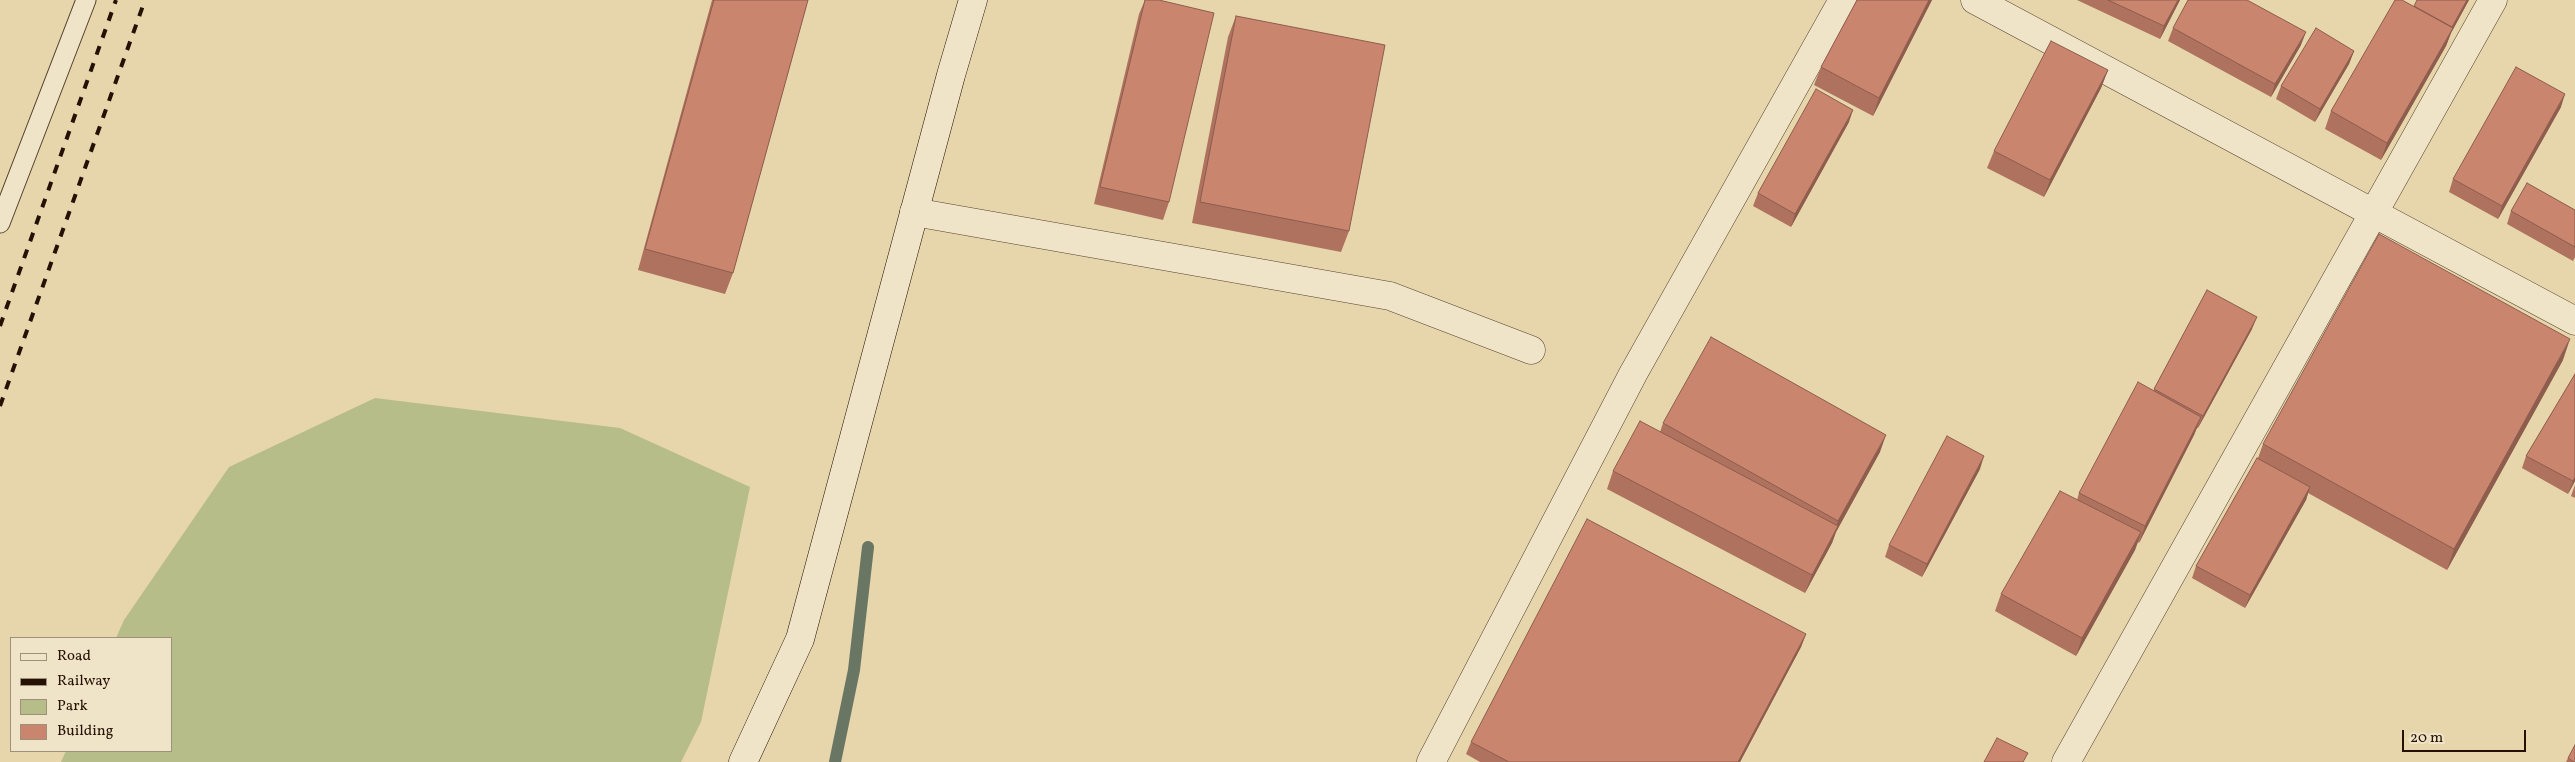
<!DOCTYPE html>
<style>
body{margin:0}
#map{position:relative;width:2575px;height:762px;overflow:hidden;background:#e7d6ab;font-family:Vollkorn,serif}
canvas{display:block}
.legend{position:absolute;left:10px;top:637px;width:162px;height:115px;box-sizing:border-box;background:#efe4c8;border:1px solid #9e907a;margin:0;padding:6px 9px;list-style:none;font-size:15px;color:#251104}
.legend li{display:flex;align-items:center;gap:10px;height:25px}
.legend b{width:25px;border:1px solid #9e907a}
.scale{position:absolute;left:2402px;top:730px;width:124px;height:22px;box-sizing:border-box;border:2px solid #251104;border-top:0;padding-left:6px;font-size:15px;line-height:18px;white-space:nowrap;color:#251104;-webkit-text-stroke:4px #efe4c8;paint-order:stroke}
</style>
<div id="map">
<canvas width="2575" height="762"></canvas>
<ul class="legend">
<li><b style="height:6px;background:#efe4c8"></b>Road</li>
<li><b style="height:6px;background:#251104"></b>Railway</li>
<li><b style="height:14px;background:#b7bd88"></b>Park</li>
<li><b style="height:14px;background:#ca856e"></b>Building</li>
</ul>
<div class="scale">20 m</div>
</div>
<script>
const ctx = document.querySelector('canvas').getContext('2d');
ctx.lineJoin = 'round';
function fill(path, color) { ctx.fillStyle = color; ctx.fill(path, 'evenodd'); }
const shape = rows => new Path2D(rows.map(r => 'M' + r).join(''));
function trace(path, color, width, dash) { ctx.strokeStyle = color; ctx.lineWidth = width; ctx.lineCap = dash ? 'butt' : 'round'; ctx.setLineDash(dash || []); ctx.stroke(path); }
const green = shape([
 [375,398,620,428,750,487,701,722,681,762,61,762,66,751,171,751,171,638,116,638,124,620,229,467]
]);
const stream = shape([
 [835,762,854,670,868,547]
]);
const lane = shape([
 [0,223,86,0]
]);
const street = shape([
 [1975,0,2575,321],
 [914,212,1390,296,1531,350],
 [1431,762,1633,374,1843,0],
 [2066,762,2493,0]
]);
const secondary = shape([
 [743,762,800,639,951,75,973,0]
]);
const rail = shape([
 [0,326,116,0],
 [0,406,145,0]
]);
const wall = shape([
 [712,0,808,0,733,273,725,294,638,270],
 [1145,0,1169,202,1163,220,1094,204,1139,14],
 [1857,0,1932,0,1873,116,1814,85,1821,67],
 [2077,0,2180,0,2160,39],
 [2469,0,2451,33,2446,46,2381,160,2325,129,2331,111,2414,6],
 [1236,16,1349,231,1341,252,1192,223,1228,37],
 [2173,28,2301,45,2271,97,2168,41],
 [2354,51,2349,64,2315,122,2276,99,2281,86],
 [2108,70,2101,88,2044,197,1987,168,1994,151],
 [2561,107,2498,219,2449,192,2453,179],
 [1849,122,1791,227,1753,206,1758,193],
 [2575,210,2575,257,2573,261,2507,224,2511,211],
 [2207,290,2252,329,2198,428,2197,428,2194,435,2139,543,2138,542,2135,550,2076,656,1995,611,2001,594,2077,500,2079,493,2153,391],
 [2563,360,2447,570,2308,493,2306,500,2245,608,2192,578,2196,566,2258,458,2263,444],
 [2575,374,2575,481,2568,494,2522,468,2526,456],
 [1663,423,1880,452,1836,532,1832,543,1805,593,1607,489,1613,471,1660,432],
 [1980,469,1922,577,1885,557,1889,545],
 [2575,485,2575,498,2571,496],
 [1806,634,1801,647,1740,762,1480,762,1466,754,1471,742],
 [2568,758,2575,762,2566,762]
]);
const shadedWall = shape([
 [1929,0,1932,0,1873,116,1879,98],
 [2178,0,2180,0,2160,39,2164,26],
 [2467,0,2469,0,2451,33,2446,46,2381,160,2387,143,2449,34,2452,27],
 [2306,32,2301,45,2271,97,2275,84],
 [2354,51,2349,64,2315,122,2320,109],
 [2108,70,2101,88,2044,197,2050,180],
 [2565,94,2561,107,2498,219,2502,206],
 [1853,110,1849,122,1791,227,1795,214],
 [2257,317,2252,329,2198,428,2203,416],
 [2570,339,2563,360,2447,570,2454,549],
 [2201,417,2194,435,2139,543,2145,526],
 [1886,435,1880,452,1836,532,1832,543,1805,593,1812,575,1834,533,1838,521],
 [1984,456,1980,469,1922,577,1927,564],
 [2575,477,2575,481,2568,494,2573,481],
 [2310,487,2306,500,2245,608,2250,595],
 [2141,532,2135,550,2076,656,2082,638],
 [1806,634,1801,647,1740,762,1738,762]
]);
const building = shape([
 [714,0,808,0,733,273,645,249,714,0],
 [1145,0,1159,0,1214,13,1169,202,1100,187,1145,0],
 [1857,0,1929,0,1879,98,1821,67,1857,0],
 [2108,0,2178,0,2164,26,2108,0],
 [2188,0,2247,0,2306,32,2275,84,2173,28,2188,0],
 [2395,0,2402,0,2453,28,2387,143,2331,111,2395,0],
 [2417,0,2467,0,2452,27,2414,6,2417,0],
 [1236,16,1385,45,1349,231,1200,202,1236,16],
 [2316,28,2354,51,2320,109,2281,86,2316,28],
 [2051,41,2108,70,2050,180,1994,151,2051,41],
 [2516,67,2565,94,2502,206,2453,179,2516,67],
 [1816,89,1853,110,1795,214,1758,193,1816,89],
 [2527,183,2575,210,2575,247,2511,211,2527,183],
 [2379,234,2570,339,2454,549,2263,444,2379,234],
 [2207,290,2257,317,2203,416,2154,389,2207,290],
 [1711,337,1886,435,1838,521,1663,423,1711,337],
 [2575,374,2575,477,2573,481,2526,456,2575,374],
 [2138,382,2201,417,2145,526,2079,493,2138,382],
 [1640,421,1838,526,1812,575,1613,471,1640,421],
 [1947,436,1984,456,1927,564,1889,545,1947,436],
 [2257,458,2310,487,2250,595,2196,566,2257,458],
 [2060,491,2141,532,2082,638,2001,594,2060,491],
 [1587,519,1806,634,1738,762,1509,762,1471,742,1587,519],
 [1997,738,2028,753,2023,762,1984,762,1997,738],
 [2575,745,2575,762,2574,762,2568,758,2575,745]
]);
fill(green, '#b7bd88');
trace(stream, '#6a7664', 12);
trace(lane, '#56422e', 21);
trace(street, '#56422e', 29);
trace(secondary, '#251104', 29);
trace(lane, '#efe4c8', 19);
trace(street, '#efe4c8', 28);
trace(secondary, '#efe4c8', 28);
trace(rail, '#251104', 4, [9, 9]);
fill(wall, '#ae725f');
fill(shadedWall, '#8d5d4d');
fill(building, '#ca856e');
trace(building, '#8d5d4d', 1);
</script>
